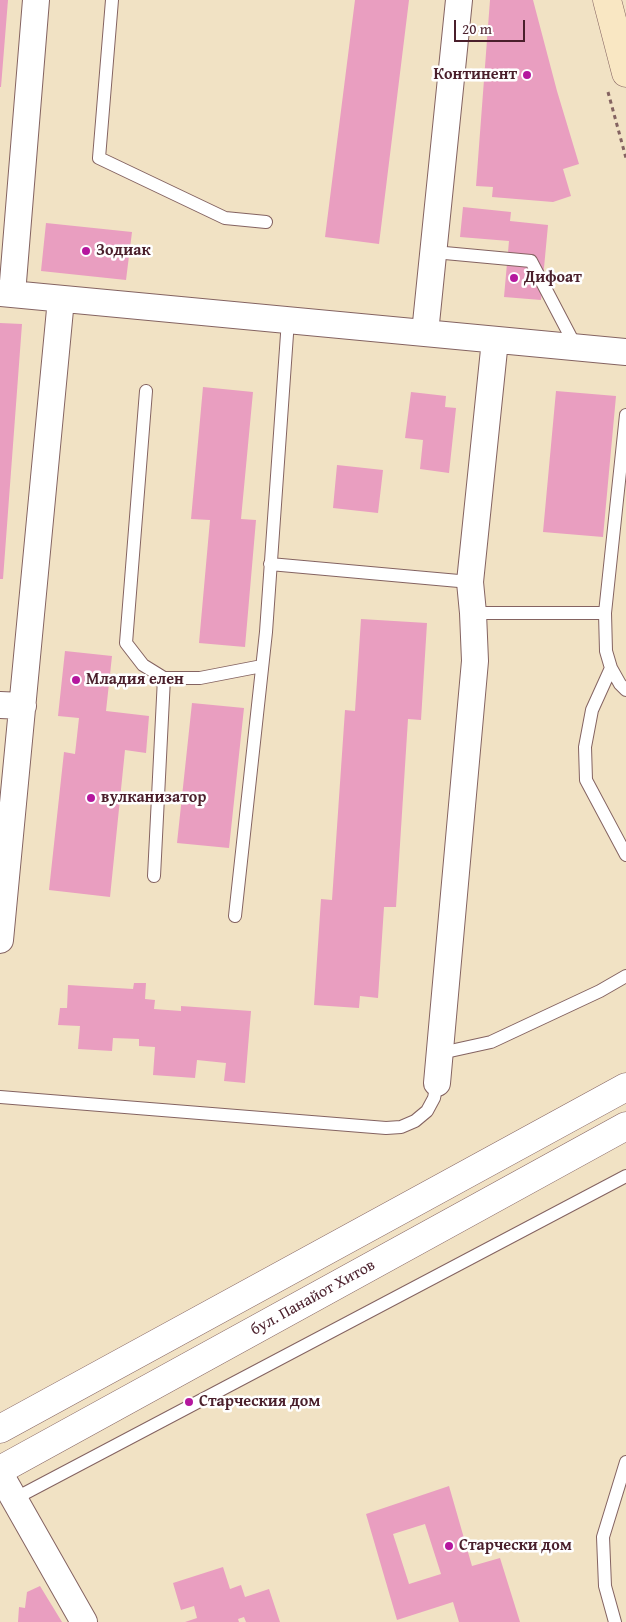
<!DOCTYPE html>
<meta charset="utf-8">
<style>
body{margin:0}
#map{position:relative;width:626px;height:1622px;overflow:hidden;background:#f1e2c4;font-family:"Gentium Book Plus",serif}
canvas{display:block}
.scale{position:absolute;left:454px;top:20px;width:71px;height:22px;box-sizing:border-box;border:2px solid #4a1f2b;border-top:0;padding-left:6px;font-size:15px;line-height:18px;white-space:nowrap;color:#4a1f2b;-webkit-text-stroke:4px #fff;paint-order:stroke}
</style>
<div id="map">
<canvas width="626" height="1622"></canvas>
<div class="scale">20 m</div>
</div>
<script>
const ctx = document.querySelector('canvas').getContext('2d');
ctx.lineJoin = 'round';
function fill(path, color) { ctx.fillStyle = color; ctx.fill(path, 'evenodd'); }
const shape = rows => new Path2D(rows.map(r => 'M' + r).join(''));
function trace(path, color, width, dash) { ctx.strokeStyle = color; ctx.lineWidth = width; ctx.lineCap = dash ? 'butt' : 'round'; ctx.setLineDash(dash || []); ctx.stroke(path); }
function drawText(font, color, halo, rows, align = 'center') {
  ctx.font = font + ' "Gentium Book Plus",serif'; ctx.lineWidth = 5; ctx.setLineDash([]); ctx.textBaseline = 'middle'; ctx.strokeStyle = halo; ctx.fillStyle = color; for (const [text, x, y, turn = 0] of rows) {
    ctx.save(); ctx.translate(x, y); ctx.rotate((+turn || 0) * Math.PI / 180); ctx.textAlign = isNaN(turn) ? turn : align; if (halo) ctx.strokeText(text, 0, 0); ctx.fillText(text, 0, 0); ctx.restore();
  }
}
const building = shape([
 [0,0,8,0,1,87,0,87],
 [355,0,409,0,379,244,325,237],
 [490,0,533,0,557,91,579,164,563,169,571,196,553,202,492,197,493,187,476,186],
 [463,207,511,212,510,221,548,225,541,300,504,297,509,241,460,237],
 [46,223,132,232,126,280,41,271],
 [0,323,22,324,3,579,0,579],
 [203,387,253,392,241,519,256,520,245,647,199,643,210,520,191,519],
 [556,391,616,396,603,537,543,532],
 [411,392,446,396,445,407,456,408,449,473,420,469,423,440,405,438],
 [337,465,383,470,378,513,333,508],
 [361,619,427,623,421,720,408,719,396,907,384,907,378,998,360,996,359,1008,314,1005,321,899,332,900,345,710,355,711],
 [65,651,112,656,106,711,149,716,146,753,125,750,110,897,49,890,64,752,75,754,79,718,58,716],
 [192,703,244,708,229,848,177,843],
 [134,983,146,983,145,999,155,1000,154,1009,181,1011,181,1006,251,1011,245,1083,224,1081,226,1063,197,1060,195,1078,153,1075,155,1047,139,1046,139,1039,113,1038,112,1051,78,1049,80,1026,58,1025,60,1008,67,1008,68,985,133,989],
 [449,1486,472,1566,500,1558,520,1622,459,1622,453,1602,397,1620,366,1514],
 [425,1524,441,1574,409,1584,393,1534],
 [223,1567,230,1589,241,1585,245,1597,269,1589,280,1622,246,1622,244,1617,238,1619,239,1622,185,1622,197,1618,194,1606,181,1610,173,1583],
 [40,1586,62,1622,18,1622,19,1607,25,1608,27,1592]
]);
const path = shape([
 [608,92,626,158]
]);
const service = shape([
 [112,0,99,158,225,218,266,222],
 [434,252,531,261,576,347],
 [146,391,126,643,143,665,164,678,200,678,262,666],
 [270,564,470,582],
 [473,613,605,613,626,415],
 [605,613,606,651,611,668,620,684,626,690],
 [611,668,592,710,585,747,586,780,626,855],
 [154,876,164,678],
 [235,916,266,632,288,320],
 [441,1053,491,1042,600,991,626,976],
 [0,1097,386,1128,401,1127,415,1121,427,1111,434,1098,437,1083],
 [14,1499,626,1176],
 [615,1622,605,1586,603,1537,626,1462]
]);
const minor = shape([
 [0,293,626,352],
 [12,294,36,0],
 [425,333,459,0],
 [0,705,23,706],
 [0,940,61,299],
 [437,1083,475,661,473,613,470,582,495,340],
 [0,1474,84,1622]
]);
const tertiary = shape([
 [0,1429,626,1087],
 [0,1470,626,1126]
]);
const secondary = shape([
 [607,0,626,73]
]);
const markers = [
 [527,75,5,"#b5179e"],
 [86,251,5,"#b5179e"],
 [514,278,5,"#b5179e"],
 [76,680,5,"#b5179e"],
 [91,798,5,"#b5179e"],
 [189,1402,5,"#b5179e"],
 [449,1546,5,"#b5179e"]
];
const poiNames = [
 ["Континент",517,75,"right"],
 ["Зодиак",96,251],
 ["Дифоат",524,278],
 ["Младия елен",86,680],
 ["вулканизатор",101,798],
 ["Старческия дом",199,1402],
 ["Старчески дом",459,1546]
];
const streetNames = [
 ["бул. Панайот Хитов",313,1298,-29]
];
fill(building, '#e99ec0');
trace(service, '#846361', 14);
trace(minor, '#846361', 28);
trace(tertiary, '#846361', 29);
trace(secondary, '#846361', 29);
trace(path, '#846361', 3, [4, 4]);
trace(service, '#fff', 12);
trace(minor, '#fff', 26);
trace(tertiary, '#fff', 28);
trace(secondary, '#f9e7c3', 28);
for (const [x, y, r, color] of markers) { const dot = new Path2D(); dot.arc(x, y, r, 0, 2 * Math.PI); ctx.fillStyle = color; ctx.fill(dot); trace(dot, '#fff', 2); }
drawText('bold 16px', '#4a1f2b', '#fff', poiNames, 'left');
drawText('16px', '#4a1f2b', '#fff', streetNames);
</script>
